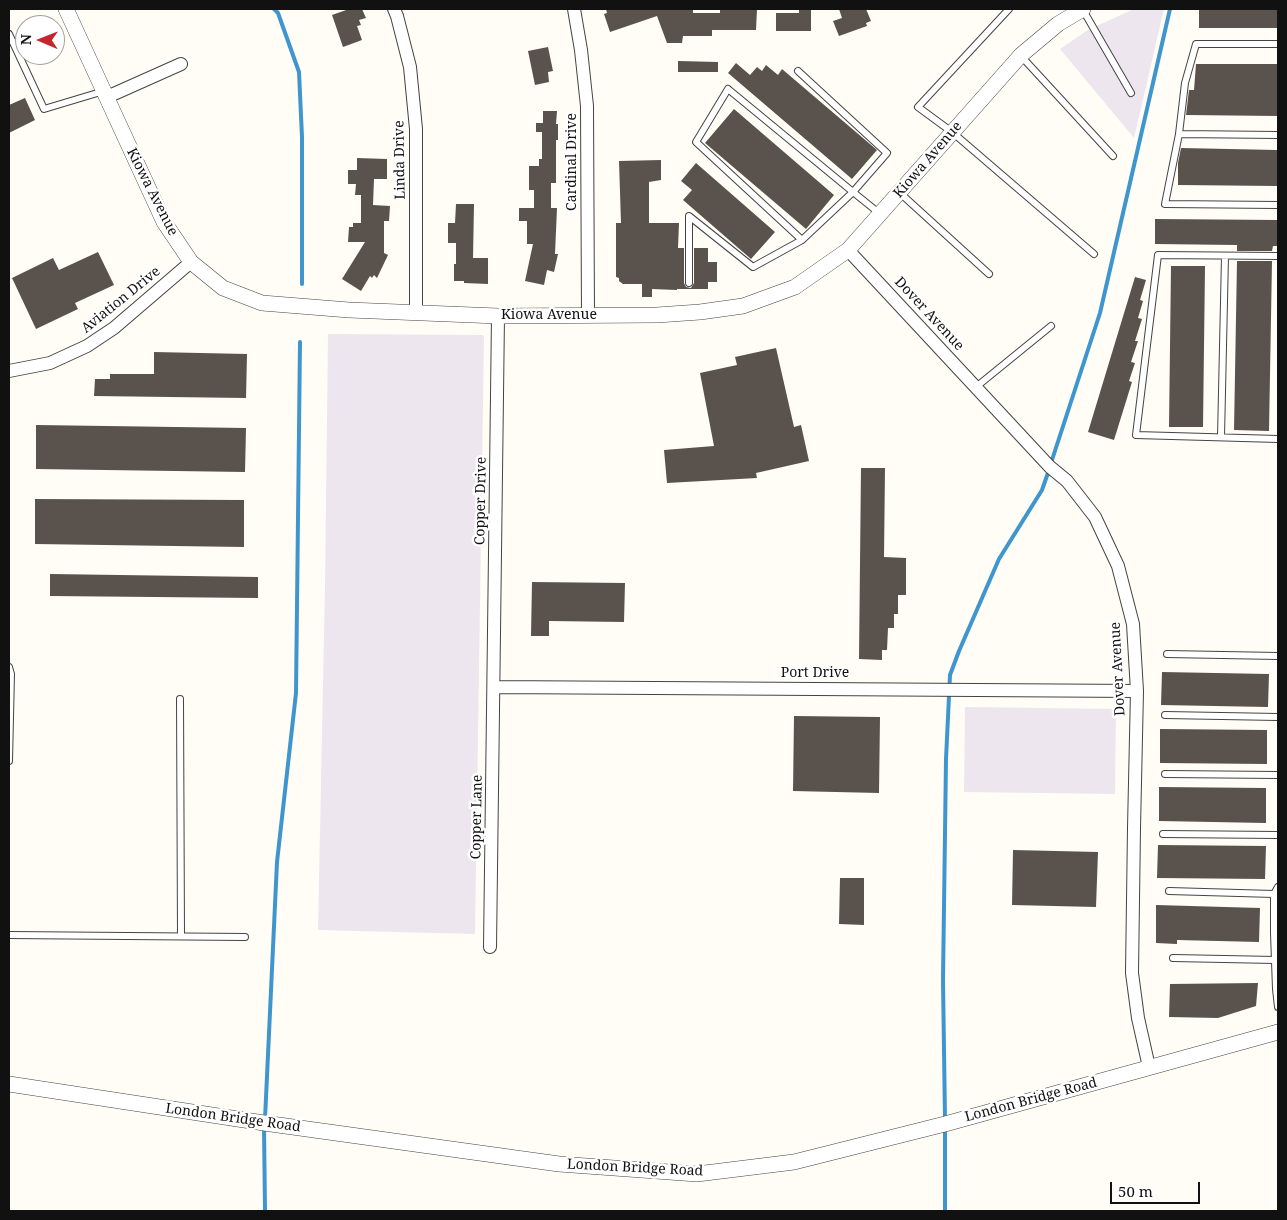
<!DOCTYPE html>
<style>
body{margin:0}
#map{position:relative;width:1287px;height:1220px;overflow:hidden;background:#fffdf5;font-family:"Noto Serif",serif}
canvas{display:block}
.frame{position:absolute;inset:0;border:10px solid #111;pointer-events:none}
.north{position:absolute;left:15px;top:15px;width:50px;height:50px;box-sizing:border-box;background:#fff;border:1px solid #a0a0a0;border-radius:50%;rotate:271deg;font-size:14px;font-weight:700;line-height:20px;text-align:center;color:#111}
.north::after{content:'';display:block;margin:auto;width:18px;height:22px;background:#c4262e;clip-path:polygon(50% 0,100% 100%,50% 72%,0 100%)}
.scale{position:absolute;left:1110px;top:1182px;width:90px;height:22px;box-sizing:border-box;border:2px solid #111;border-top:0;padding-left:6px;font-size:15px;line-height:18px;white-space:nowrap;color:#111;-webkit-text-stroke:4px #fff;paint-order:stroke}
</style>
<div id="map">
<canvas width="1287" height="1220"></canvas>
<div class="frame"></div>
<div class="north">N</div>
<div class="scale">50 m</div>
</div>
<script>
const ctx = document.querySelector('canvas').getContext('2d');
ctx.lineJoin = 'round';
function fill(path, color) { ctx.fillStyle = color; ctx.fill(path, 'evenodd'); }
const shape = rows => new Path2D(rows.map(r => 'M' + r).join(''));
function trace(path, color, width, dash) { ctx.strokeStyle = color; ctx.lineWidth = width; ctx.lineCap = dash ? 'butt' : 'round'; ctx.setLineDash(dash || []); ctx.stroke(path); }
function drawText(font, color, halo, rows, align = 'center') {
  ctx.font = font + ' "Noto Serif",serif'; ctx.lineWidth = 5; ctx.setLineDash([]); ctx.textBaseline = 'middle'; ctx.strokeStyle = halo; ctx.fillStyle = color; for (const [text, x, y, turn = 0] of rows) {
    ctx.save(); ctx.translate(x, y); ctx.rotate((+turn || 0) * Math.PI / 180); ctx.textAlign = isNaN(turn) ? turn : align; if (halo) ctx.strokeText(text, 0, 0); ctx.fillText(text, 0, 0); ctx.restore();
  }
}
const industrial = shape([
 [1134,9,1164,9,1134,138,1060,49,1088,30],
 [328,334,483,335,484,338,475,934,318,930,325,585],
 [965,707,1116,709,1115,794,964,792]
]);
const stream = shape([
 [274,9,278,13,299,72,302,137,302,284],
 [1051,463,1100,313,1170,9],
 [265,1119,277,862,296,693,300,342],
 [945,1119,943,980,946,759,950,675,959,651,999,559,1042,490,1049,470],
 [264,1126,265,1211],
 [945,1129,945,1211]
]);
const building = shape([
 [349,9,362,9,366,18,359,20,361,25,357,26,362,40,343,47,332,15],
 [606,9,693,9,693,13,720,13,720,9,757,9,756,30,712,30,712,36,683,36,682,43,667,43,657,16,610,32,604,14,607,13],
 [799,9,811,9,811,31,776,31,776,13,799,13],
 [839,9,866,9,871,21,866,23,867,26,839,36,833,21,842,18],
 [1199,9,1278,9,1278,28,1199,28],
 [548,47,553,71,548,72,549,82,535,85,528,51],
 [678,61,718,62,718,72,678,72],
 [736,63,750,75,757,67,762,71,766,65,778,75,782,69,877,150,852,179,728,73],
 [1196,64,1278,64,1278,116,1186,115,1189,90,1194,90],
 [25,98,35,120,9,133,9,105],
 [734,109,834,195,806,229,705,143],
 [543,111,557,111,556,124,558,124,558,140,556,140,556,183,551,183,551,208,557,208,555,254,558,254,554,272,547,270,544,285,525,281,533,244,527,244,527,221,519,221,519,208,534,208,534,190,529,190,529,166,539,166,539,159,542,159,542,132,536,132,536,123,543,123],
 [1181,148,1277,150,1277,186,1178,185,1178,163],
 [357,158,387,159,387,179,374,179,373,205,390,206,389,221,384,221,384,253,388,255,377,278,374,275,372,278,370,276,361,291,342,279,365,242,348,242,349,227,353,227,353,223,361,223,361,195,355,195,356,184,348,184,348,170,357,170],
 [661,160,661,180,649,182,649,223,679,223,678,248,684,248,684,283,686,287,691,288,694,283,694,248,708,248,708,262,717,262,717,282,708,282,708,289,677,289,677,290,652,289,652,297,642,297,642,284,623,284,619,281,619,278,616,277,616,223,621,223,619,161],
 [696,163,775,232,751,259,683,200,692,190,681,181],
 [456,204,474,204,473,258,488,258,488,284,464,283,464,281,454,281,454,264,456,264,456,243,448,243,448,223,455,223],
 [1155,219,1278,220,1278,246,1273,246,1272,251,1237,251,1237,245,1155,244],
 [98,252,114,285,75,303,78,309,36,329,12,278,53,258,59,270],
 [1237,261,1272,261,1269,431,1234,430],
 [1171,266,1205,266,1203,427,1169,427],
 [1135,277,1146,280,1140,300,1143,301,1138,318,1142,319,1135,341,1138,341,1131,362,1135,363,1129,381,1132,382,1114,440,1088,432],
 [776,348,794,427,801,425,809,461,756,473,757,478,667,483,664,450,714,446,700,373,737,365,735,357],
 [154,352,247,354,246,398,94,396,95,379,110,379,110,374,154,374],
 [36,425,246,428,245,472,36,469],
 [861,468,885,468,884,557,906,558,906,595,898,595,898,614,894,614,894,628,888,628,887,650,882,650,882,660,859,659],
 [35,499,244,500,244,547,35,544],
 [50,574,258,577,258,598,50,596],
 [532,582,625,583,624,622,549,621,549,636,531,636],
 [1162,672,1269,674,1268,707,1161,705],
 [794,716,880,717,879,793,793,791],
 [1160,729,1267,730,1267,764,1160,763],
 [1159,787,1266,788,1266,823,1159,821],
 [1158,845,1266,846,1265,879,1157,878],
 [1013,850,1098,852,1096,907,1012,905],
 [840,878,864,878,864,925,839,924],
 [1156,905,1260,908,1259,942,1177,940,1177,944,1156,943],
 [1258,983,1256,1006,1218,1018,1169,1017,1170,984]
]);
const service = shape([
 [1009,9,918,107,952,132,1094,254],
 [1083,10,1131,93],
 [9,34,44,109,104,91],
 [1278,44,1196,44,1185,83,1179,134,1165,204,1278,205],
 [1021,56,1113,156],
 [798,71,887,153,853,192,879,213],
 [728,89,853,192,802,240,696,142,728,89],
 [1179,134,1278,135],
 [900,193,989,274],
 [1278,256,1158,255,1136,435,1278,439],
 [689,283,689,216,753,267,802,240],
 [976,387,1051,326],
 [1221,437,1225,256],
 [1167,654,1278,656],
 [9,667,11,674,9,761],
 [180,699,181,936],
 [1165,715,1278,717],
 [1165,774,1278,775],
 [1163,834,1278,835],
 [1278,887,1274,894,1274,933,1276,989,1278,1007],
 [1169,891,1274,894],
 [9,935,245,937],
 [1173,958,1275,960]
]);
const minor = shape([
 [394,9,397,16,410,67,416,129,416,313],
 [574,9,581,50,587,106,588,315],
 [107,97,181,64],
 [848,250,1050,467,1067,481,1095,517,1118,566,1133,624,1137,691,1134,828,1132,973,1138,1018,1149,1067],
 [9,371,50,363,87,346,114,328,191,262],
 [494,687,1137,691],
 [490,947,498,316]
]);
const tertiary = shape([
 [66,9,164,222,191,262,223,288,262,303,349,310,498,316,657,315,700,312,743,306,795,287,848,250,1021,55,1058,24,1083,9],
 [9,1084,264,1123,559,1164,697,1174,794,1162,945,1124,1278,1032]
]);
const streetNames = [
 ["Linda Drive",400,160,-91],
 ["Kiowa Avenue",928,160,-49],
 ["Cardinal Drive",572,162,-90],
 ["Kiowa Avenue",152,192,63],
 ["Aviation Drive",121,300,-39],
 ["Dover Avenue",929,314,47],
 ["Kiowa Avenue",549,315],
 ["Copper Drive",481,501,-89],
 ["Dover Avenue",1118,669,-93],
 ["Port Drive",815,673],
 ["Copper Lane",477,817,-89],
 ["London Bridge Road",1031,1100,-15],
 ["London Bridge Road",233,1118,8],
 ["London Bridge Road",635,1168,3]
];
fill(industrial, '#eee6ef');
trace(stream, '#3f96cf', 4);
fill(building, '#5a524d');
trace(service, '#444', 8);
trace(minor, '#444', 14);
trace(tertiary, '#444', 16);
trace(service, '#fff', 6);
trace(minor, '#fff', 12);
trace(tertiary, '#fff', 15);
drawText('14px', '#111', '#fff', streetNames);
</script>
